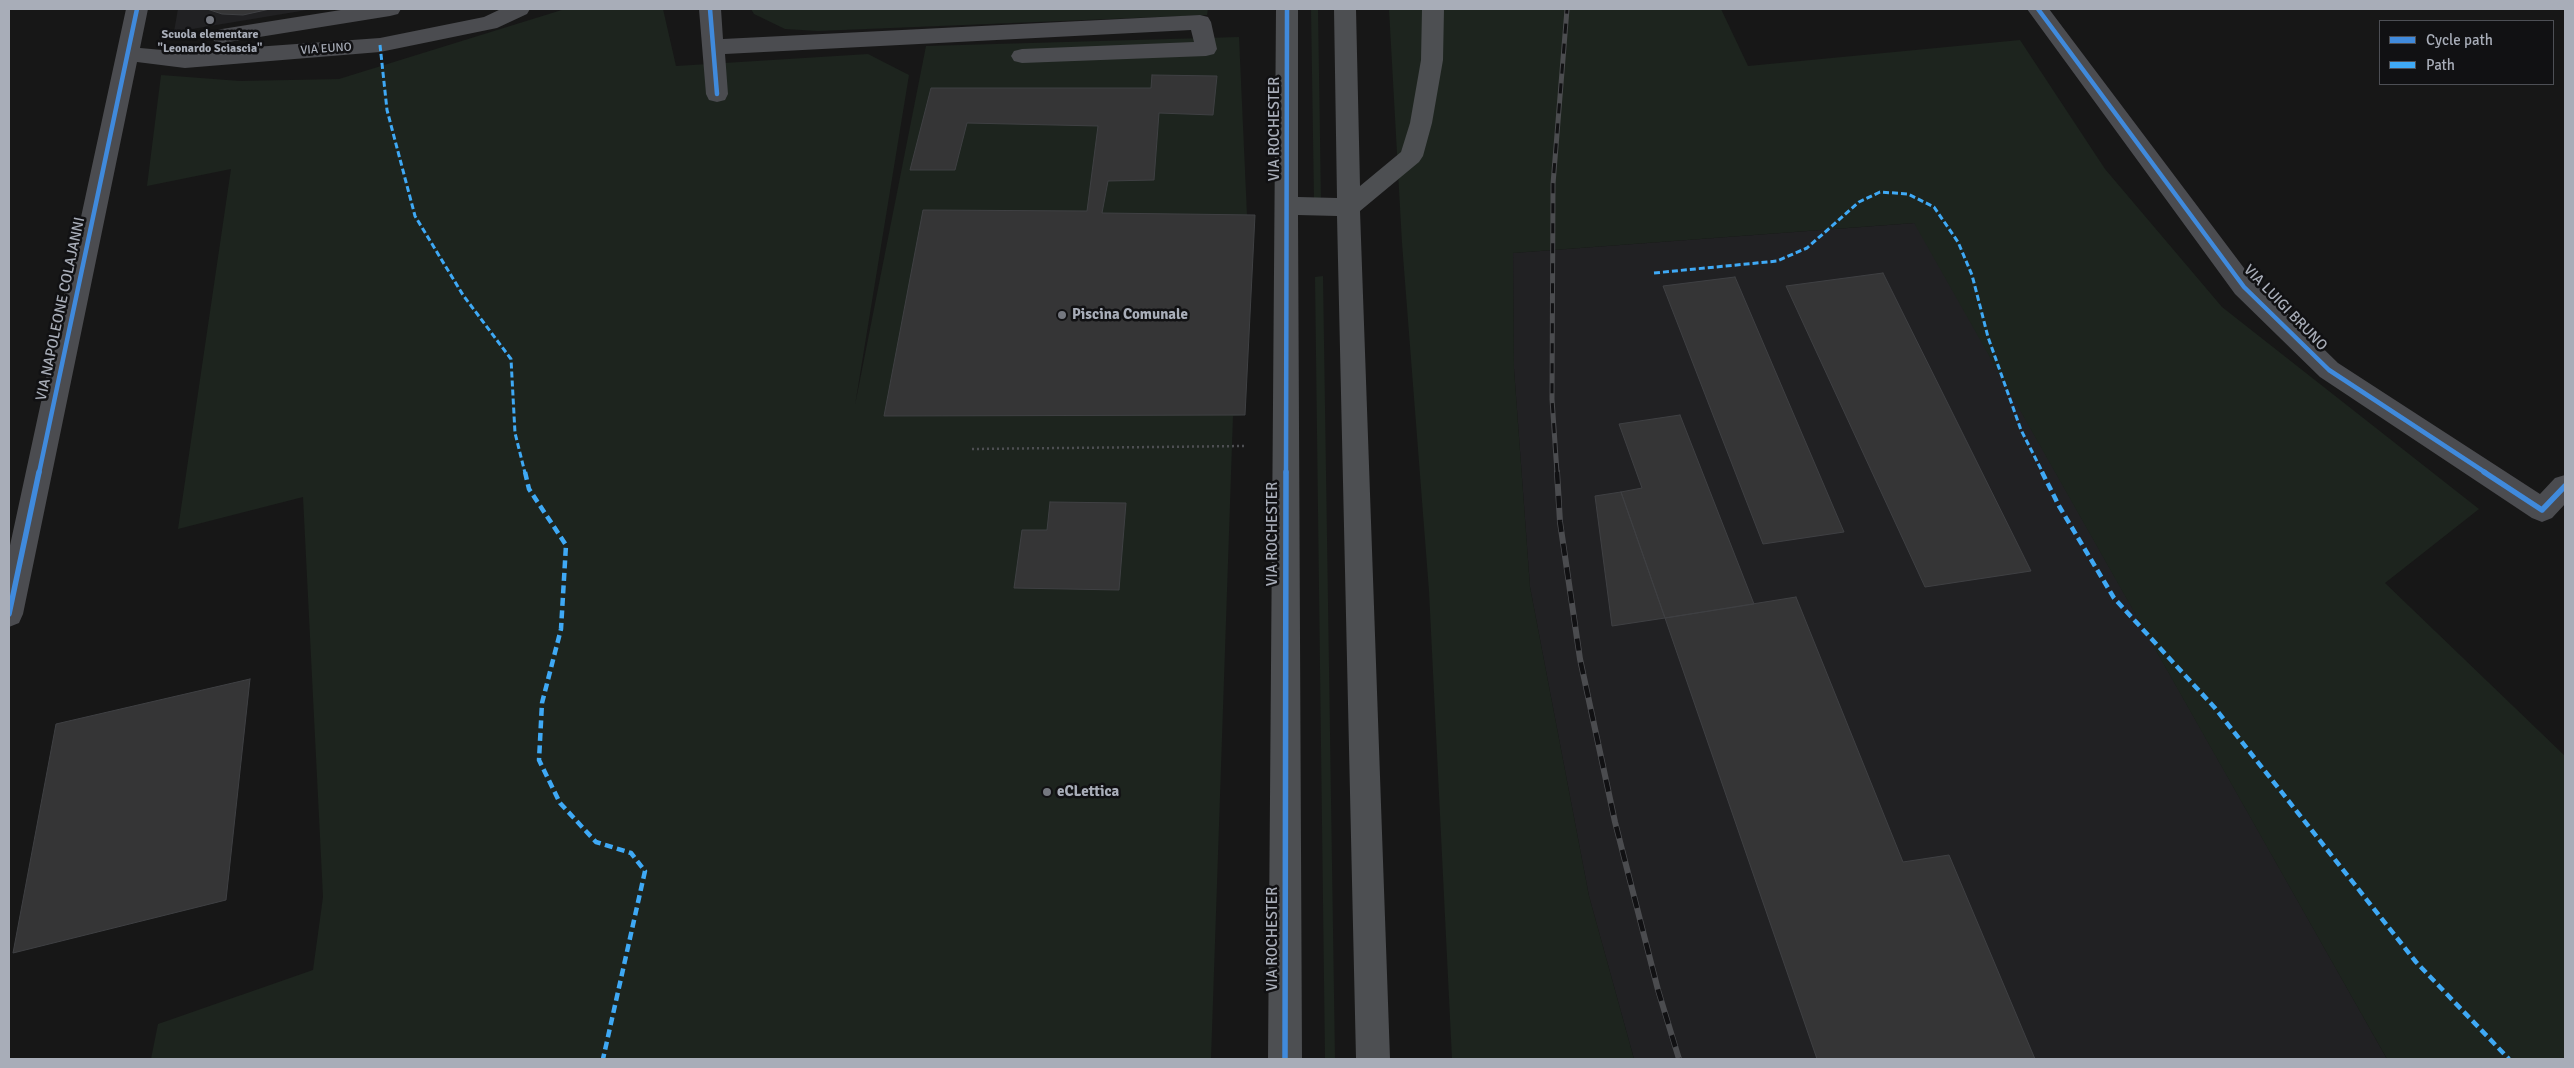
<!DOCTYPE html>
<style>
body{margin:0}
#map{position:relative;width:2574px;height:1068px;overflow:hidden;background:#171717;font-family:Signika,sans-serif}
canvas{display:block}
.frame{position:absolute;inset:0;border:10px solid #a8adb8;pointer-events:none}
.legend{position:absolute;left:2379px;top:20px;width:175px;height:65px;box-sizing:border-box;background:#111113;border:1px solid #4d4f55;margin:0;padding:6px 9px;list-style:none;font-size:15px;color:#a8adb8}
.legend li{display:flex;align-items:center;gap:10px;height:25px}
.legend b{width:25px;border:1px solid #4d4f55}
</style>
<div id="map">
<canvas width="2574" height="1068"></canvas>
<div class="frame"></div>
<ul class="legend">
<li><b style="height:6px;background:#408adc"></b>Cycle path</li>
<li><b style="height:6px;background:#3fa9f5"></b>Path</li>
</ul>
</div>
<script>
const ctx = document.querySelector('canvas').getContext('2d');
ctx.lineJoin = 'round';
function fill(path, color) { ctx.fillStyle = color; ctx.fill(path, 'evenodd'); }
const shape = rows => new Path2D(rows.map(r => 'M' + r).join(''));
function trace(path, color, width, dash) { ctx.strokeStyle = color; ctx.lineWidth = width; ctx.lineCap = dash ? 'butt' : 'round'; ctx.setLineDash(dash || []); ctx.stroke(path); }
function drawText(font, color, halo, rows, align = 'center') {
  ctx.font = font + ' Signika,sans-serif'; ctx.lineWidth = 5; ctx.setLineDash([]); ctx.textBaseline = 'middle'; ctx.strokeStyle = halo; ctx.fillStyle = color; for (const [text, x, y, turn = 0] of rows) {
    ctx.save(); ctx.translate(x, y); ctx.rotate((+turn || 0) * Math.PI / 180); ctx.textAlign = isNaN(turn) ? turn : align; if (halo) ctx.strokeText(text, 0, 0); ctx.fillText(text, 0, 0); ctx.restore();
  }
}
const built = shape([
 [178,9,313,9,174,32],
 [1915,223,2387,1059,1634,1059,1589,896,1530,587,1514,369,1513,253]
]);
const green = shape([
 [565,9,663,9,676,66,868,54,909,75,855,405,926,46,1239,37,1247,215,1255,215,1245,415,1233,416,1211,1059,151,1059,158,1024,313,970,323,897,303,497,178,529,231,169,147,186,161,75,240,81,339,79],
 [751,9,1208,9,1207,15,818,31,785,29,754,14],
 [1311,9,1318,9,1321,202,1314,202],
 [1389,9,1721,9,1748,66,2020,40,2105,169,2222,307,2479,509,2385,583,2565,756,2565,1059,2387,1059,1914,223,1513,253,1514,369,1530,587,1589,896,1634,1059,1452,1059,1429,591,1402,243],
 [1323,276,1335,1059,1325,1059,1315,277]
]);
const building = shape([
 [207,9,270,9,243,15,222,14,207,9],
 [1152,75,1217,76,1213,115,1159,113,1154,180,1108,181,1102,213,1255,215,1245,415,884,416,923,210,1087,211,1098,126,967,123,955,170,910,170,931,88,1151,88,1152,75],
 [1883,273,2031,571,1925,587,1786,286,1883,273],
 [1735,277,1844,532,1763,544,1663,286,1735,277],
 [1680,415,1754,604,1665,618,1621,492,1642,488,1619,424,1680,415],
 [1621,492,1665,618,1612,626,1595,496,1621,492],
 [1050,502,1126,503,1119,590,1014,588,1022,530,1047,530,1050,502],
 [1796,597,1903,862,1949,855,2035,1059,1817,1059,1665,618,1796,597],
 [250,679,226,900,13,953,56,724,250,679]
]);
const path = shape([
 [972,449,1245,446]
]);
const minor = shape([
 [126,9,148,9,140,48,185,52,380,38,484,17,501,9,530,9,527,14,497,28,380,52,185,68,137,62,23,614,19,623,9,627,9,550,126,9],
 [347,9,401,9,398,14,390,16,222,43,214,41,211,36,214,31,222,29,347,9],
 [699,9,721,9,723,39,1200,15,1208,17,1211,22,1217,49,1214,54,1206,56,1022,63,1014,61,1011,56,1014,51,1022,49,1194,42,1191,30,725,54,728,94,725,100,717,102,709,100,706,94,699,9],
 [2027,9,2049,9,2253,280,2338,363,2540,494,2555,478,2565,475,2565,504,2552,518,2542,522,2532,518,2320,377,2235,294,2027,9]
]);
const major = shape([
 [1276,9,1298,9,1298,197,1337,198,1334,9,1356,9,1360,186,1401,152,1410,123,1421,60,1422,9,1444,9,1443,60,1432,123,1423,156,1419,162,1360,211,1390,1059,1356,1059,1337,216,1298,215,1302,1059,1268,1059,1276,9]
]);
const railFar1 = shape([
 [1557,473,1552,399,1553,184,1567,9]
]);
const rail = shape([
 [1557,472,1560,522,1580,659,1615,822,1658,990,1679,1059]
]);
const quietFar1 = shape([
 [380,45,387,110,415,216,463,295,511,359,515,433,525,473],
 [1654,273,1777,261,1807,248,1859,202,1880,192,1908,194,1934,207,1958,242,1972,275,1988,337,2021,430,2043,473]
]);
const quiet = shape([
 [525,472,529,489,566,545,561,629,542,703,539,760,560,803,596,842,631,853,645,871,603,1059],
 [2042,472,2059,506,2114,598,2215,708,2416,962,2509,1059]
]);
const cyclewayFar1 = shape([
 [710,9,717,94],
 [2038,9,2244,287,2329,370,2486,473],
 [39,473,137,9],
 [1286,473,1287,9]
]);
const cycleway = shape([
 [2484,472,2542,510,2565,486],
 [9,614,39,472],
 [1285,1059,1286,472]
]);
const markers = [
 [210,20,5,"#757880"],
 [1062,315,5,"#757880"],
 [1047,792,5,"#757880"]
];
const farPoinames = [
 ["Scuola elementare",210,35],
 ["\"Leonardo Sciascia\"",210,49]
];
const farStreetnames = [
 ["VIA EUNO",326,49,-4]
];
const streetNames = [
 ["VIA ROCHESTER",1275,129,-90],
 ["VIA LUIGI BRUNO",2285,308,46],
 ["VIA NAPOLEONE COLAJANNI",61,309,-78],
 ["VIA ROCHESTER",1273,534,-90],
 ["VIA ROCHESTER",1273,939,-90]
];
const poiNames = [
 ["Piscina Comunale",1072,315],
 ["eCLettica",1057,792]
];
fill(built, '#212123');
fill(green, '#1d241e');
fill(building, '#353536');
trace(building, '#3f4043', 1);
trace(path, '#4d4e52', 2.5, [2, 3]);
fill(minor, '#4b4c50');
fill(major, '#4d4f52');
trace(railFar1, '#4b4c4f', 5);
trace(rail, '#4b4c4f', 6);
trace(railFar1, '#111113', 3, [10]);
trace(rail, '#111113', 4.5, [12]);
trace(quietFar1, '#3fa9f5', 3, [6, 3]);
trace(quiet, '#3fa9f5', 4.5, [8, 4.5]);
trace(cyclewayFar1, '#408adc', 4.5);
trace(cycleway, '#408adc', 5.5);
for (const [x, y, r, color] of markers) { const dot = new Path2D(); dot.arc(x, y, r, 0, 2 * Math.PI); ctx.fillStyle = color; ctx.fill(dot); trace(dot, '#111113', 2); }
drawText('bold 12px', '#a8adb8', '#111113', farPoinames);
drawText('12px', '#a8adb8', '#111113', farStreetnames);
drawText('15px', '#a8adb8', '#111113', streetNames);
drawText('bold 15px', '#a8adb8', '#111113', poiNames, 'left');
</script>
